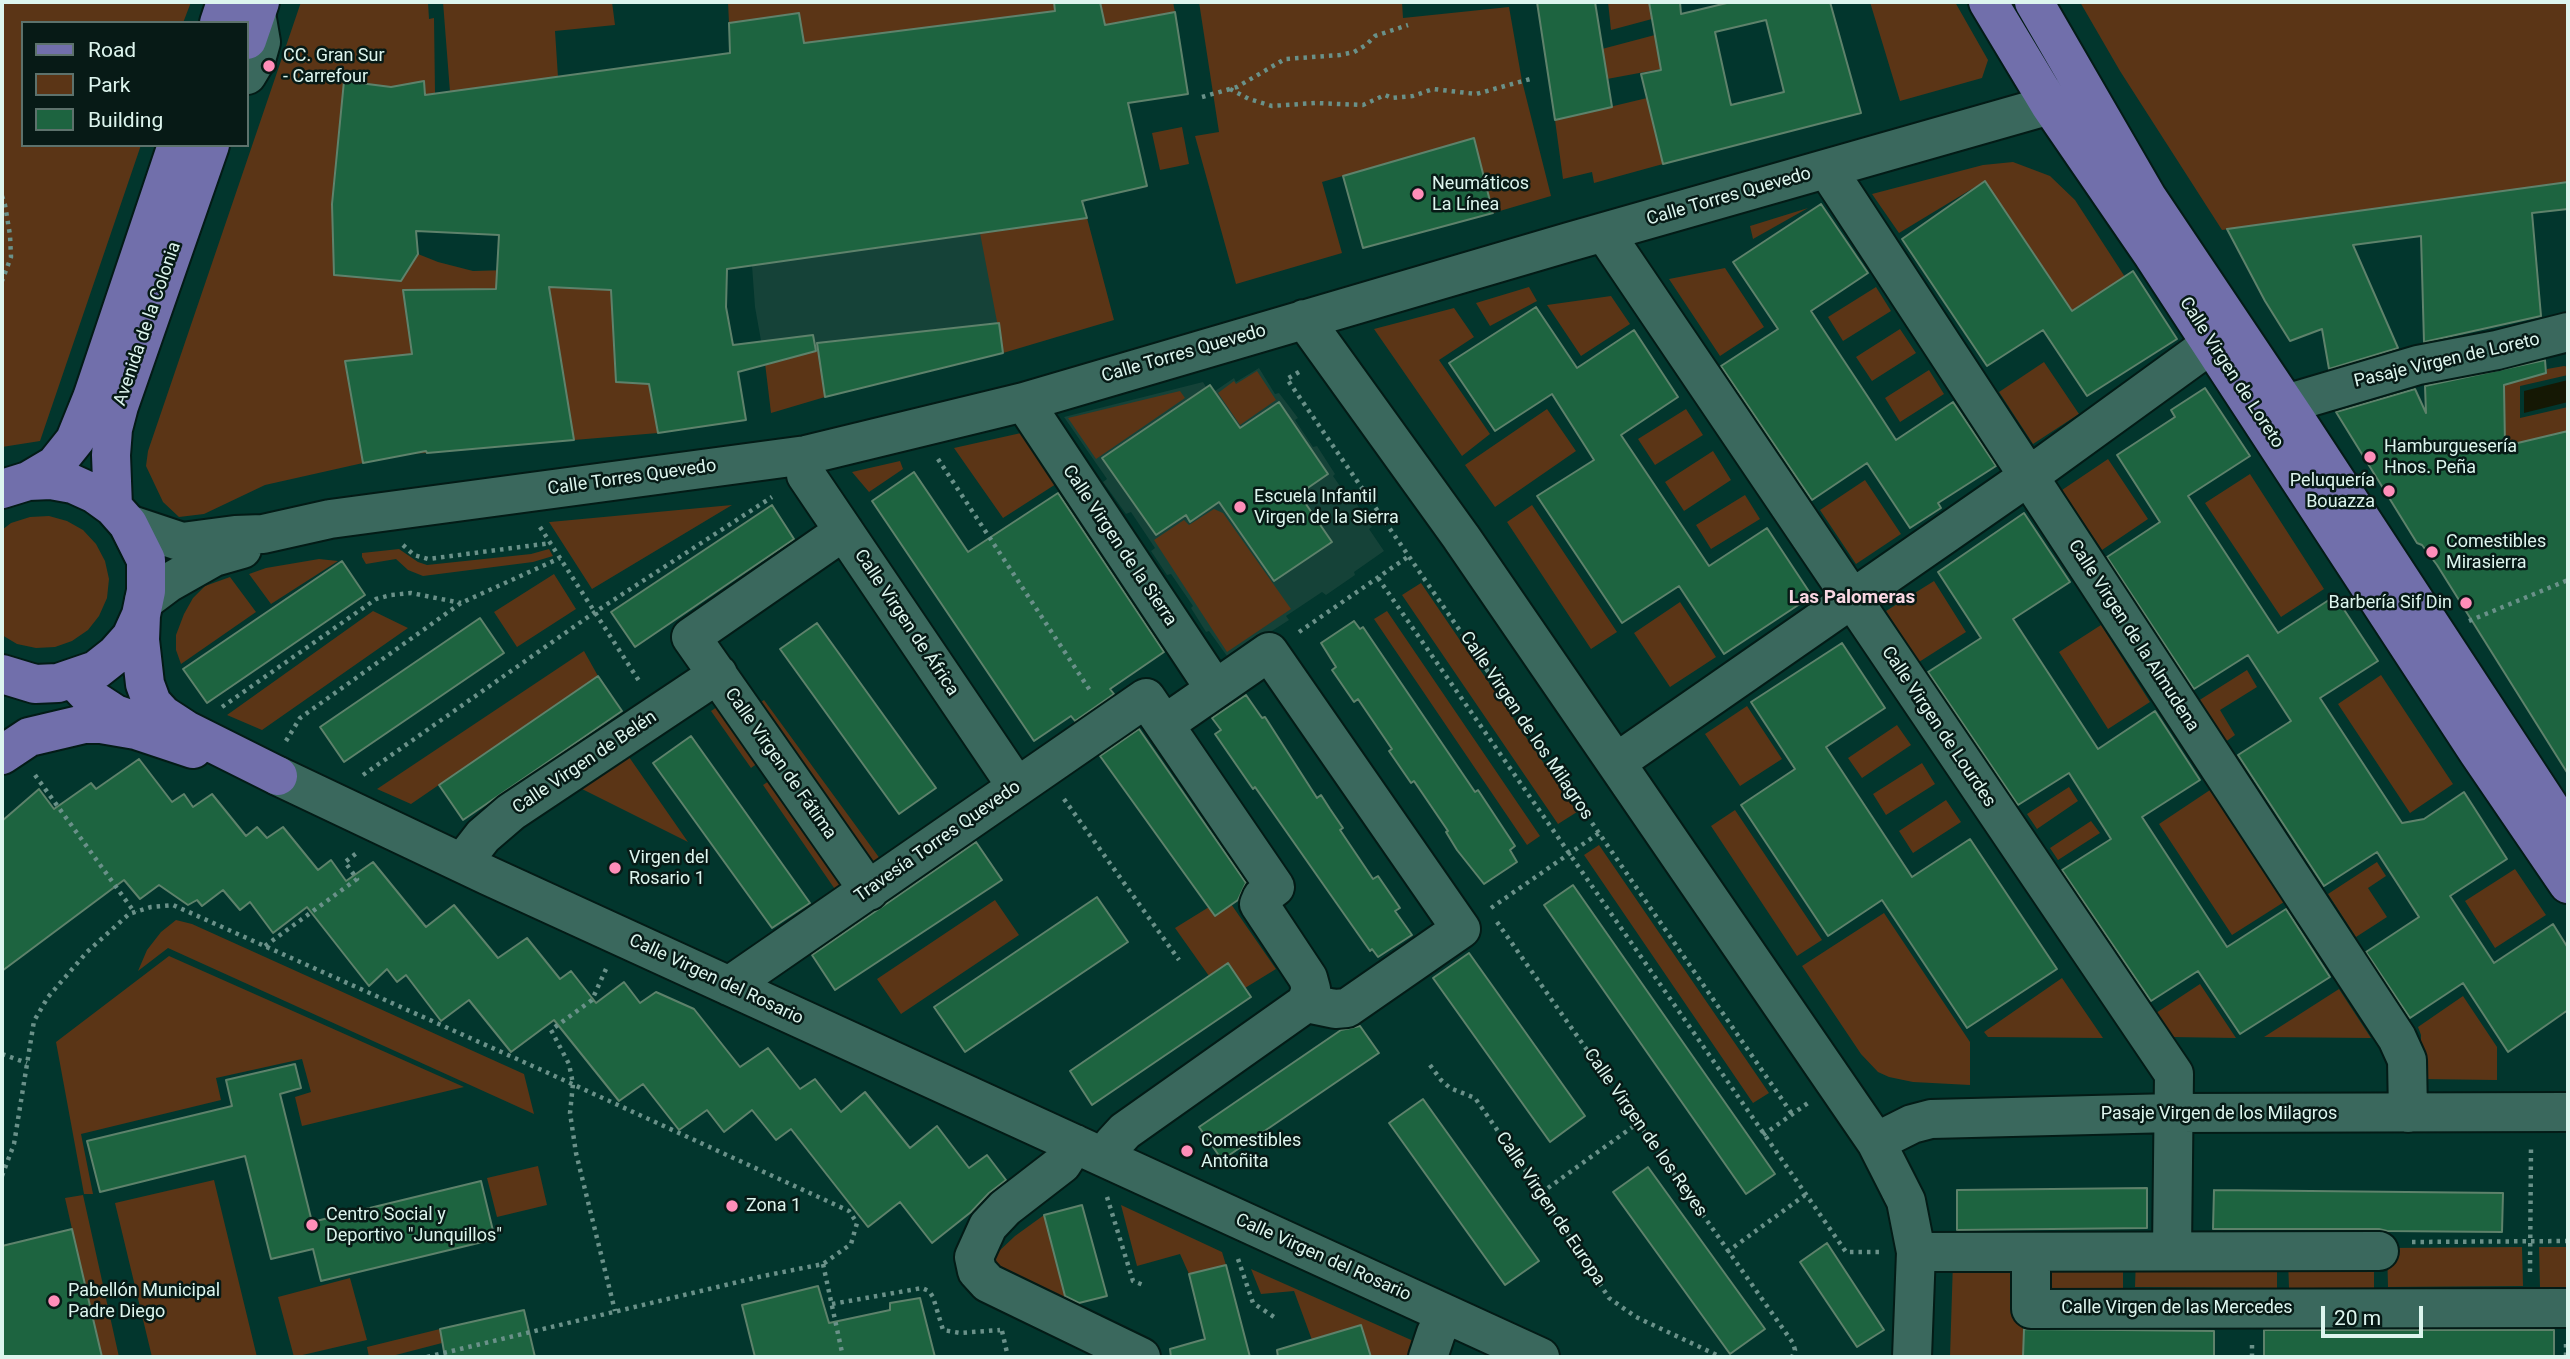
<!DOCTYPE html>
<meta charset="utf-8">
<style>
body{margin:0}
#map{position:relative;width:2570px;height:1359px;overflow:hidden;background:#02362d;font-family:Roboto,sans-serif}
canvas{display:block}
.frame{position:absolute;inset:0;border:4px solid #ddf5ee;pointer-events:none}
.legend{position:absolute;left:21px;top:21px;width:228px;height:126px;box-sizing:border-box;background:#071a16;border:2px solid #5d726c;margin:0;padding:9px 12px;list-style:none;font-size:21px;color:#ddf5ee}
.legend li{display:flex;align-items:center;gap:14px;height:35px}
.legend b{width:35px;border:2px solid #5d726c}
.scale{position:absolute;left:2321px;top:1306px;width:102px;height:32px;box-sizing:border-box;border:4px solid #ddf5ee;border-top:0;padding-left:9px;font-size:21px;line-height:24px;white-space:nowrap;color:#ddf5ee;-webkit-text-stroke:5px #071a16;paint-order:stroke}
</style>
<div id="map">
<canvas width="2570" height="1359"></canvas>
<div class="frame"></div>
<ul class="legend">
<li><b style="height:9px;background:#716fab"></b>Road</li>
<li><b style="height:19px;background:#5b3516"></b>Park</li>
<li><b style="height:19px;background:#1d6440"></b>Building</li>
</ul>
<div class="scale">20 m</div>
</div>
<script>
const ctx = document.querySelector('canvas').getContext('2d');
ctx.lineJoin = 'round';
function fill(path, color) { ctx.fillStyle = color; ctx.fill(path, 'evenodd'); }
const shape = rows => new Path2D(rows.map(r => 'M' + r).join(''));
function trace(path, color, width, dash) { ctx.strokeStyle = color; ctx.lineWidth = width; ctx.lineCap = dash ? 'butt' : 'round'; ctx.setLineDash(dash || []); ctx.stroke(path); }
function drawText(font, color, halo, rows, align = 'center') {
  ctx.font = font + ' Roboto,sans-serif'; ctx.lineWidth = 5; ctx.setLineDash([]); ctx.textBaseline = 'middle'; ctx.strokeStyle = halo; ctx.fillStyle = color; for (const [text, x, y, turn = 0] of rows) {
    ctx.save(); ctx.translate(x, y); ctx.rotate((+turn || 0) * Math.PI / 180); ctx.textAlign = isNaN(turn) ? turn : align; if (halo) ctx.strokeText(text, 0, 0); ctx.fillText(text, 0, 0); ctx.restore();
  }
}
const built = shape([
 [1088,199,1083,204,1087,218,999,323,1003,353,825,397,818,351,765,363,755,307,749,224],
 [1259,368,1275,394,1279,393,1298,418,1295,420,1313,447,1317,446,1335,474,1333,476,1351,502,1354,500,1372,527,1369,529,1384,551,1354,572,1355,575,1326,595,1322,592,1286,616,1289,620,1261,638,1257,635,1227,656,1209,631,1206,632,1191,608,1193,606,1171,574,1167,575,1151,551,1155,548,1131,512,1126,514,1103,482,1107,479,1064,417,1203,382,1206,387,1211,386,1215,391,1234,378,1236,382]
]);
const green = shape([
 [2,2,191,2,183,23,23,23,23,145,141,145,40,441,2,447],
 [301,2,428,2,429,19,434,18,435,93,425,95,423,81,391,87,344,81,332,204,334,274,401,281,418,254,438,262,473,271,582,268,582,289,605,289,619,281,612,301,616,381,649,384,658,433,574,440,550,293,459,303,457,290,403,290,427,453,406,454,387,357,346,361,363,463,265,485,204,514,179,517,163,502,146,466,148,451],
 [443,2,612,2,615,25,555,31,558,77,450,92],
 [728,2,1054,2,1055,11,1100,4,1100,2,1173,2,1175,12,1059,34,804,43,799,13,729,23],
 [1199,2,1402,2,1403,18,1509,7,1522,81,1551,196,1493,213,1474,138,1322,182,1342,253,1236,284,1195,136,1219,132],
 [1608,2,1651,2,1662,4,1665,2,1675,2,1675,7,1651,13,1652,19,1611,30],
 [1870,2,1955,2,1988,60,1982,78,1900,101],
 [2080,2,2568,2,2568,182,2222,230,2120,71],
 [1685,27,1677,66,1607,79,1602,49],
 [1647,98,1663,164,1594,183,1592,172,1563,179,1555,120],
 [1182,127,1189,164,1160,170,1152,133],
 [2013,162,2050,176,2075,200,2125,277,2072,311,1985,181,1899,233,1872,194,1983,165],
 [1808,208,1753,239,1750,226],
 [1087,218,1114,320,1003,353,980,233],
 [1725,268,1764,327,1720,356,1669,279],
 [1529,287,1537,301,1490,326,1476,303],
 [1876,287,1891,311,1843,341,1828,317],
 [1611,296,1630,324,1581,356,1547,305],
 [1454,308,1474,337,1439,360,1490,434,1462,456,1374,329],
 [1900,329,1916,353,1872,381,1856,357],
 [818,351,825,397,771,413,765,363],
 [2044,362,2079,414,2033,444,1999,392],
 [2564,366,2568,367,2568,375,2520,386,2520,418,2568,407,2568,431,2505,446,2504,385,2547,373,2547,369],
 [1929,370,1944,394,1900,422,1885,398],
 [1257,371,1276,400,1240,425,1218,393,1234,381,1236,384],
 [1180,391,1185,398,1096,459,1068,418],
 [1547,409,1576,451,1495,507,1465,465],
 [1686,409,1703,435,1655,465,1638,439],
 [1021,433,1056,484,1003,518,954,448],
 [1713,451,1731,480,1684,511,1665,482],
 [2108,459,2148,519,2102,550,2062,490],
 [900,461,903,469,869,492,852,472],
 [2250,474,2324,589,2281,617,2205,503],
 [1865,480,1901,534,1856,564,1820,510],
 [1745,495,1760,519,1711,549,1696,525],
 [732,505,592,589,549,522,550,522],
 [1532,505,1617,632,1591,649,1507,522],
 [1214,509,1223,513,1291,609,1227,652,1154,540,1184,520,1189,525],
 [49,516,67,521,83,530,96,544,105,561,109,579,107,598,99,616,88,630,72,641,55,647,36,648,17,644,2,635,2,530,11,523,30,517],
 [399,549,418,562,427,565,531,554,549,549,553,556,533,562,423,576,408,570,396,559,366,564,362,557,362,553],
 [319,559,338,561,271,604,249,574,266,568],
 [554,574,576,609,517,647,494,612],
 [230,577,256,612,181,664,176,650,176,635,184,614,193,598,205,586],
 [1934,581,1966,632,1919,662,1886,611],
 [1421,583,1577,812,1558,824,1402,595],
 [1680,602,1716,657,1670,687,1634,633],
 [373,611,408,628,262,730,227,715],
 [1387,611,1540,836,1527,845,1374,619],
 [2101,625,2150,702,2108,729,2059,652],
 [584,651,598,676,411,804,377,789],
 [2247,670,2257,687,2220,710,2235,735,2224,743,2198,701],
 [2381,675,2453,784,2410,813,2338,704],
 [764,700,886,867,876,873,755,706],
 [723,703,762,760,751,768,711,711],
 [1747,706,1782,759,1740,786,1705,734],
 [1897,725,1911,745,1862,778,1848,758],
 [629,757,688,842,578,787],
 [1922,763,1935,784,1886,815,1873,794],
 [775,777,852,890,841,898,763,785],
 [2069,787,2078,801,2037,829,2027,814],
 [2210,790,2284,902,2232,935,2159,824],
 [1946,800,1961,822,1913,853,1899,831],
 [1735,810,1822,940,1797,956,1711,826],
 [2091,821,2100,833,2058,860,2050,848],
 [1599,845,1769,1093,1753,1103,1584,855],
 [2377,862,2386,876,2368,888,2387,917,2356,937,2328,894],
 [2515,869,2546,915,2495,948,2465,901],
 [995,900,1019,935,901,1014,877,979],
 [1231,904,1276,969,1245,988,1228,964,1209,976,1175,928,1209,907,1215,916],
 [1884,913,1970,1042,1970,1085,1913,1082,1889,1077,1878,1072,1861,1054,1802,966],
 [176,920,192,924,524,1074,534,1114,168,948,138,971,147,950,161,932],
 [169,956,464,1087,302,1126,295,1097,311,1092,302,1059,216,1078,221,1100,81,1134,93,1194,84,1194,56,1042],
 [2062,978,2103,1038,1988,1037,1984,1032],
 [2200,984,2236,1038,2171,1037,2156,1013],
 [2339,989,2371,1038,2264,1037],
 [2463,996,2497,1047,2497,1080,2420,1079,2421,1035,2418,1027],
 [538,1166,547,1205,497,1217,487,1178],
 [214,1180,257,1357,152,1357,115,1203],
 [83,1195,119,1357,2,1357,2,1246,72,1229,65,1198],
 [1121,1205,1222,1252,1226,1265,1189,1274,1180,1254,1137,1266],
 [1044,1215,1068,1306,993,1265,997,1253,1015,1236],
 [2522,1247,2523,1286,2388,1287,2387,1248],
 [2539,1247,2568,1247,2568,1289,2540,1289],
 [2136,1257,2277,1259,2277,1288,2135,1287],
 [2040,1259,2123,1259,2123,1291,2040,1290],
 [2288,1259,2374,1259,2374,1289,2289,1288],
 [1953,1261,2024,1263,2023,1357,1950,1357],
 [1251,1269,1418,1343,1414,1355,1405,1357,1371,1357,1370,1353,1312,1340,1294,1291,1261,1294],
 [350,1278,367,1340,294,1357,278,1297],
 [440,1329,442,1343,388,1357,369,1357,367,1347]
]);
const water = shape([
 [2568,380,2568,402,2524,413,2524,391]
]);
const building = shape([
 [1054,2,1100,2,1105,25,1175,12,1188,94,1128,103,1147,186,1082,201,1087,218,727,269,726,307,733,345,813,335,816,351,738,372,746,420,658,433,649,384,616,382,611,290,549,287,574,440,427,453,426,451,363,463,345,361,412,354,403,290,496,289,499,235,416,231,418,254,401,281,334,275,332,204,344,81,391,87,424,81,425,95,730,53,729,23,799,13,804,43,1055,11,1054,2],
 [1537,2,1595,2,1612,107,1555,120,1537,2],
 [1649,2,1680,2,1681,14,1731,2,1830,2,1861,113,1663,164,1641,74,1661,70,1649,2],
 [1766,20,1784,92,1731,105,1715,32,1766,20],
 [1474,138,1493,213,1363,248,1343,176,1474,138],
 [1985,181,2072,311,2133,271,2177,339,2087,396,2043,330,1987,366,1902,239,1985,181],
 [2568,182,2568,209,2532,213,2541,316,2424,342,2421,236,2353,245,2398,348,2329,369,2322,329,2290,341,2265,301,2227,229,2568,182],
 [1821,204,1868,273,1811,311,1868,397,1896,440,1953,402,1996,466,1938,503,1941,508,1910,528,1867,463,1812,500,1721,366,1778,329,1733,262,1821,204],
 [1536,307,1577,368,1634,330,1678,397,1621,435,1709,566,1767,528,1812,596,1724,654,1679,586,1622,623,1537,496,1594,460,1552,394,1495,431,1449,363,1536,307],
 [999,323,1003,353,825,397,817,343,999,323],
 [2545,360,2546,373,2504,385,2505,446,2568,431,2568,774,2437,565,2422,545,2417,543,2336,412,2415,389,2426,413,2425,386,2545,360],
 [1210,385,1240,428,1279,402,1328,474,1299,494,1332,542,1274,581,1219,502,1190,522,1186,515,1156,535,1102,458,1210,385],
 [2205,388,2250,456,2188,496,2278,633,2335,596,2378,661,2320,698,2402,823,2424,819,2464,792,2507,859,2450,896,2494,963,2553,924,2568,948,2568,1010,2508,1052,2463,983,2410,1018,2366,952,2419,917,2377,852,2324,886,2238,755,2291,721,2248,655,2194,689,2107,557,2160,522,2117,455,2175,417,2171,410,2205,388],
 [914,472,968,552,1058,493,1164,652,1110,689,1114,694,1075,721,1071,716,1034,741,872,501,914,472],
 [772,505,794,539,635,647,611,612,772,505],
 [2024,513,2070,582,2013,619,2098,749,2155,711,2200,780,2142,817,2227,947,2286,909,2330,977,2240,1034,2198,971,2151,1001,2062,870,2111,839,2069,773,2018,805,1928,672,1981,638,1938,572,2024,513],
 [342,561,365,595,207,703,183,669,342,561],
 [480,618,504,653,344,762,320,727,480,618],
 [1354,621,1360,629,1363,627,1475,792,1478,790,1515,846,1510,850,1517,862,1484,884,1457,850,1446,832,1448,831,1414,781,1411,783,1389,751,1392,749,1358,699,1354,702,1332,670,1336,667,1321,643,1354,621],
 [817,623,936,788,899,814,780,649,817,623],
 [1842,643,1885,708,1826,747,1912,877,1970,839,2057,969,1967,1028,1882,900,1828,936,1741,805,1795,769,1751,702,1842,643],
 [598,676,622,711,463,820,439,785,598,676],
 [1246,695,1262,718,1265,717,1317,798,1321,795,1330,809,1343,828,1340,830,1373,879,1378,876,1400,908,1395,911,1412,935,1378,957,1372,949,1370,951,1255,787,1253,789,1215,734,1221,730,1212,718,1246,695],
 [1139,729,1246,883,1238,900,1215,916,1100,756,1139,729],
 [691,736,810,903,772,928,653,763,691,736],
 [139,759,172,802,184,794,193,807,212,794,246,836,257,827,267,838,283,827,318,870,331,860,346,881,373,862,426,927,454,905,498,958,527,938,560,979,571,971,596,1003,624,982,640,1003,656,992,694,1009,740,1067,768,1048,800,1089,815,1079,841,1112,865,1092,910,1148,937,1126,969,1168,987,1155,1006,1180,989,1193,971,1212,932,1243,900,1202,868,1227,791,1129,776,1140,752,1110,724,1132,707,1110,679,1130,643,1084,619,1101,554,1020,511,1052,469,1000,441,1021,406,975,397,982,387,969,369,986,307,907,273,933,250,902,240,910,223,890,202,906,197,900,188,905,159,885,140,899,124,880,2,971,2,821,39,789,54,809,91,783,96,789,139,759],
 [976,842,1002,880,835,990,812,955,976,842],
 [1573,885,1775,1174,1746,1194,1544,905,1573,885],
 [1097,897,1128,942,965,1052,934,1007,1097,897],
 [1469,953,1585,1116,1550,1142,1433,978,1469,953],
 [1228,963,1251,997,1092,1105,1070,1071,1228,963],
 [1360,1026,1379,1053,1222,1160,1199,1127,1341,1030,1360,1026],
 [295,1064,301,1088,280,1094,312,1222,481,1181,495,1239,321,1281,313,1249,271,1259,245,1156,100,1192,87,1141,232,1106,226,1080,295,1064],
 [1423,1099,1539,1261,1505,1285,1389,1123,1423,1099],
 [1648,1167,1765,1329,1730,1354,1613,1192,1648,1167],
 [2147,1188,2147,1228,1957,1230,1957,1190,2147,1188],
 [2214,1190,2503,1193,2502,1232,2387,1231,2379,1229,2213,1229,2214,1190],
 [1082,1205,1107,1296,1079,1303,1065,1296,1044,1215,1082,1205],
 [72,1229,102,1357,2,1357,2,1246,72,1229],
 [1827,1243,1884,1330,1857,1347,1800,1262,1827,1243],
 [1226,1265,1250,1357,1171,1357,1170,1349,1205,1339,1189,1274,1226,1265],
 [818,1286,829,1323,890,1310,890,1303,920,1298,935,1357,755,1357,742,1305,818,1286],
 [524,1310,535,1357,445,1357,440,1329,524,1310],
 [1361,1325,1371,1357,1278,1357,1277,1350,1361,1325],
 [2024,1329,2214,1331,2214,1357,2023,1357,2024,1329],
 [2264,1330,2554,1330,2554,1357,2264,1357,2264,1330]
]);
const path = shape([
 [1230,89,1249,99,1272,106,1315,103,1363,105,1385,95,1392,98,1413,96,1433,89,1476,94,1534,78],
 [1202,97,1237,87,1285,59,1340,55,1354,52,1366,45,1375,36,1408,25],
 [2,196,5,205,10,235,11,257,2,281],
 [1299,372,1287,379,1792,1114],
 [938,459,1091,692],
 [540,527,641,684],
 [403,545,414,555,428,559,551,543],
 [1378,578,1846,1252,1880,1252],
 [2469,621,2568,580],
 [1299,632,1409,556],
 [222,707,376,599,391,595,411,593,461,603],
 [286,741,300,718,461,603,560,558],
 [35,775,135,913],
 [363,775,595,612,772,497],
 [1064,799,1179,960],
 [1491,908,1599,833],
 [1497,922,1793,1343,1795,1350,1792,1357],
 [265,946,357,879,345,862,358,852],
 [606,969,592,1000,551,1030,569,1064,573,1084,570,1113,576,1153,615,1311],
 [2,1054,27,1063],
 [1430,1065,1441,1080,1450,1088,1475,1098,1541,1193,1609,1298,1636,1317,1721,1357],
 [1763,1135,1808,1103],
 [2,1176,14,1144,34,1021,48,997,87,952,129,914,151,907,173,905,546,1072,849,1211,857,1223,851,1244,823,1264,763,1276,427,1357],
 [1541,1193,1638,1123],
 [1107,1197,1133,1281,1146,1286],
 [2412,1242,2568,1241],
 [1727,1252,1805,1195],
 [1238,1259,1253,1303,1274,1317],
 [823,1264,843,1357],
 [2530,1272,2531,1148],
 [832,1304,922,1288,929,1291,933,1297,943,1330,960,1333,1000,1330],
 [1002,1331,1008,1357],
 [2566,1344,2566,1357],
 [2252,1357,2252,1344]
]);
const minor = shape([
 [247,75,256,60,261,42,256,13],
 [1827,169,2397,1038,2407,1060,2408,1113],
 [1604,232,2174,1074,2172,1251],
 [1304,319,1461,537,1876,1142,1906,1201,1916,1252,1912,1357],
 [1024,402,1215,689],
 [2286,404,2418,365,2497,350,2568,332],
 [806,455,806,475,1017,787],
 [128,524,182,542,235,535,263,534,330,519,806,455,1024,402,1569,242,2050,105,2077,91],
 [844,531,691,637,869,891],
 [144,601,168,583,214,557,242,549],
 [1165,724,1269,652,1461,929,1347,1008,1335,1009,1306,1003],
 [1617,762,2029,476,2211,344],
 [278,776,489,876,1540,1357],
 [462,863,483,836,511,812,718,674],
 [729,986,1146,698,1275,887,1262,897,1259,904,1308,978,1311,989,1306,1003,1125,1131,1113,1144,1106,1158],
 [1876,1142,1912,1124,1931,1119,2173,1113,2568,1112],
 [1075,1144,1062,1164,1005,1208,988,1226,974,1257,977,1271,988,1283,1141,1357],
 [1916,1252,2379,1251],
 [2031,1252,2031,1309,2568,1308],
 [1428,1357,1436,1333,1446,1314]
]);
const major = shape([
 [1988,2,2050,105,2153,255,2478,752,2568,884],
 [2034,2,2147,197,2297,421,2568,835],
 [219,23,226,2],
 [247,40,260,2],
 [28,481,55,465,75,440,92,398,177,145],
 [2,489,28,481,51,480,73,484,95,494,113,507,128,524,146,560,146,591,141,615,140,640,145,684,152,703,163,715,186,730,278,776],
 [113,507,111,455,113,429,119,406,210,145],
 [2,674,35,684,58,683,96,670,115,655,131,637,141,615],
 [74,680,92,699,115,714,135,721],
 [2,755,29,737,84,724,101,724,136,730,193,749]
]);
const markers = [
 [269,66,7,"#ff8eb9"],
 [1418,194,7,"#ff8eb9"],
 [2370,457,7,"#ff8eb9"],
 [2389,491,7,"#ff8eb9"],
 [1240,507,7,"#ff8eb9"],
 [2432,552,7,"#ff8eb9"],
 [2466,603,7,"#ff8eb9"],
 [615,868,7,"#ff8eb9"],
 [1187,1151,7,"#ff8eb9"],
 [732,1206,7,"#ff8eb9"],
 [312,1225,7,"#ff8eb9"],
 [54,1301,7,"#ff8eb9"]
];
const poiNames = [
 ["CC. Gran Sur",283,56],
 ["- Carrefour",283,77],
 ["Neumáticos",1432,184],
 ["La Línea",1432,205],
 ["Hamburguesería",2384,447],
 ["Hnos. Peña",2384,468],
 ["Peluquería",2375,481,"right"],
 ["Bouazza",2375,502,"right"],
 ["Escuela Infantil",1254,497],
 ["Virgen de la Sierra",1254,518],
 ["Comestibles",2446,542],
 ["Mirasierra",2446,563],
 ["Barbería Sif Din",2452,603,"right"],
 ["Virgen del",629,858],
 ["Rosario 1",629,879],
 ["Comestibles",1201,1141],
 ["Antoñita",1201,1162],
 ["Zona 1",746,1206],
 ["Centro Social y",326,1215],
 ["Deportivo \"Junquillos\"",326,1236],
 ["Pabellón Municipal",68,1291],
 ["Padre Diego",68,1312]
];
const streetNames = [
 ["Calle Torres Quevedo",1729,197,-16],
 ["Avenida de la Colonia",148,324,-71],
 ["Calle Torres Quevedo",1184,354,-16],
 ["Pasaje Virgen de Loreto",2447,361,-13],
 ["Calle Virgen de Loreto",2231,373,57],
 ["Calle Torres Quevedo",632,478,-8],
 ["Calle Virgen de la Sierra",1119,546,56],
 ["Calle Virgen de África",906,623,56],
 ["Calle Virgen de la Almudena",2133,636,57],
 ["Calle Virgen de los Milagros",1526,726,56],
 ["Calle Virgen de Lourdes",1938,727,56],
 ["Calle Virgen de Belén",585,763,-34],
 ["Calle Virgen de Fátima",780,764,55],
 ["Travesía Torres Quevedo",938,842,-35],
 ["Calle Virgen del Rosario",716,980,25],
 ["Pasaje Virgen de los Milagros",2219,1114],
 ["Calle Virgen de los Reyes",1645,1133,55],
 ["Calle Virgen de Europa",1550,1209,56],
 ["Calle Virgen del Rosario",1323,1258,24],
 ["Calle Virgen de las Mercedes",2177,1308]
];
const neighbourhoodNames = [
 ["Las Palomeras",1852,598]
];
fill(built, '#154238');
fill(green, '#5b3516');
fill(water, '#151804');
fill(building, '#1d6440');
trace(building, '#5e826b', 2);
trace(minor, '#031b16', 42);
trace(major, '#031b16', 42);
trace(path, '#6a9189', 4.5, [3.5, 5]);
trace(minor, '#3a685d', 38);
trace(major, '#716fab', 38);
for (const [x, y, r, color] of markers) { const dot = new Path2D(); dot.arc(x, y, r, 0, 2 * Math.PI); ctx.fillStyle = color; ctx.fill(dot); trace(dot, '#071a16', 2.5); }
drawText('18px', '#ddf5ee', '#071a16', poiNames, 'left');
drawText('18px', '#ddf5ee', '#071a16', streetNames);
drawText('bold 19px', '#f9d7e2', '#071a16', neighbourhoodNames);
</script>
